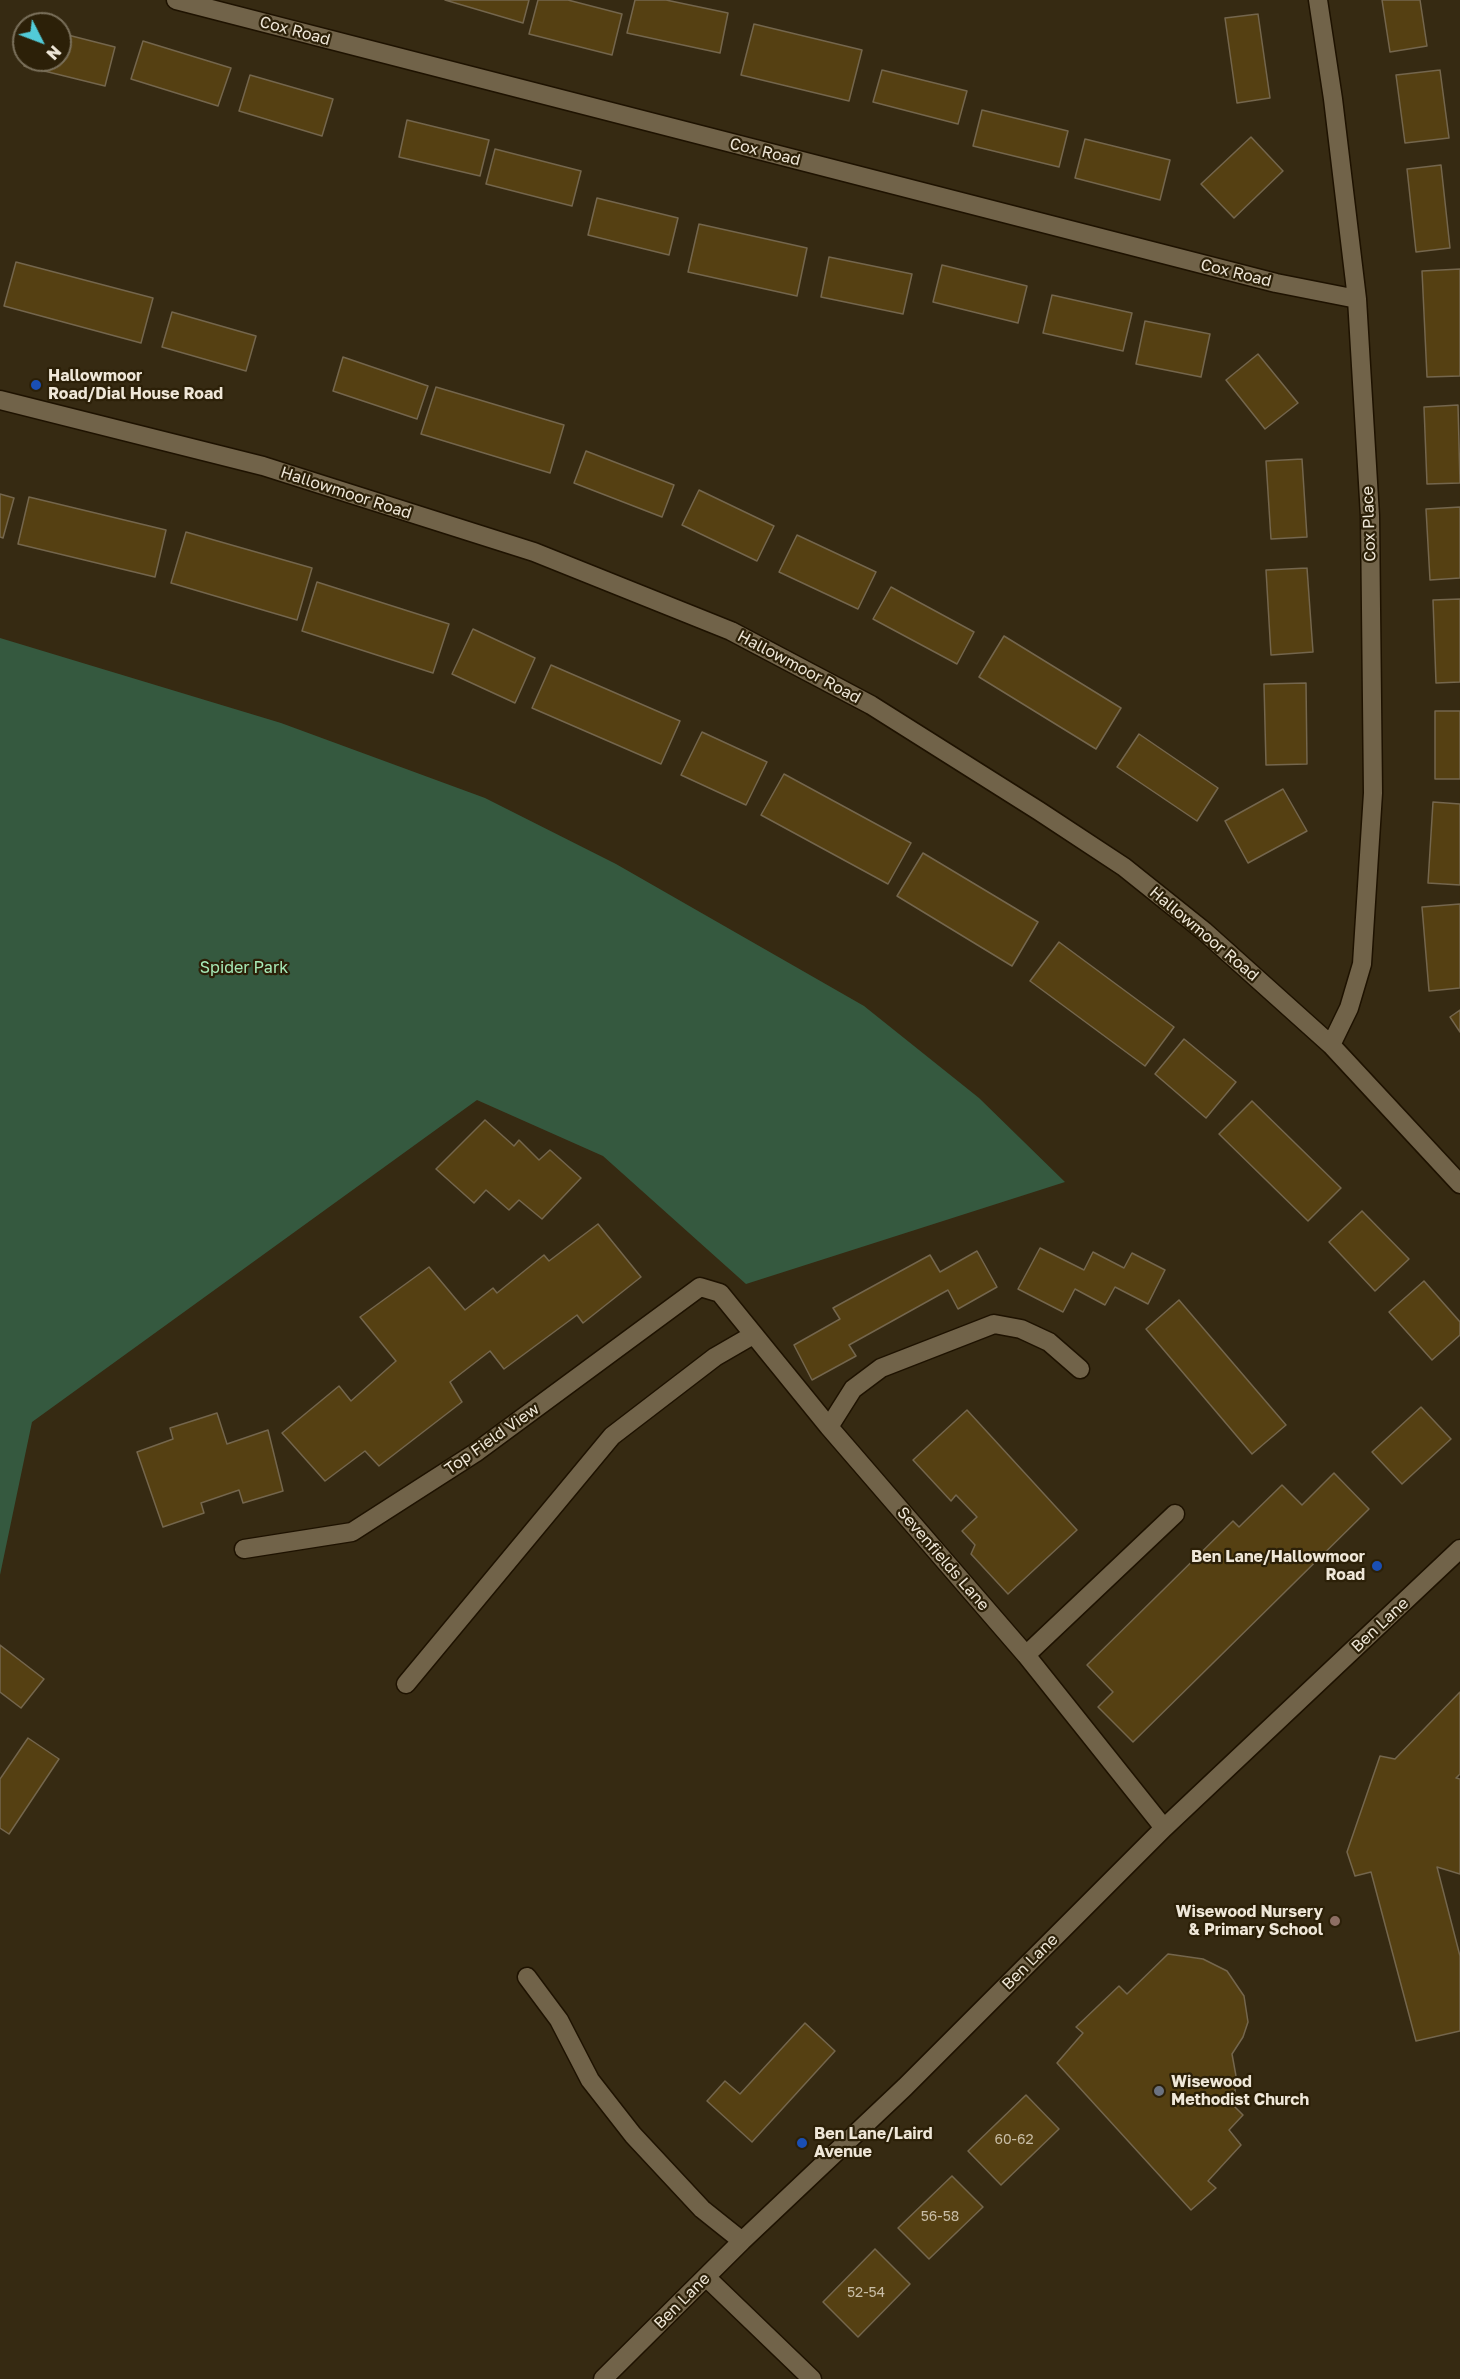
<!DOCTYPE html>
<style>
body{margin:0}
#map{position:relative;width:1460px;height:2379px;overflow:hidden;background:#362a12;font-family:"Golos Text",sans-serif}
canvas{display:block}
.north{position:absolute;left:12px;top:12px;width:60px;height:60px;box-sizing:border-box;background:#2c2008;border:2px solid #7a705b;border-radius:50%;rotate:132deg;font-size:16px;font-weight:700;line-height:24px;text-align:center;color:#efe7d8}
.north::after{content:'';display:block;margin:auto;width:21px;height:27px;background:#52cbd8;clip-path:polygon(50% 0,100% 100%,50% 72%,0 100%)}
</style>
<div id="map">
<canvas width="1460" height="2379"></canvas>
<div class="north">N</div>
</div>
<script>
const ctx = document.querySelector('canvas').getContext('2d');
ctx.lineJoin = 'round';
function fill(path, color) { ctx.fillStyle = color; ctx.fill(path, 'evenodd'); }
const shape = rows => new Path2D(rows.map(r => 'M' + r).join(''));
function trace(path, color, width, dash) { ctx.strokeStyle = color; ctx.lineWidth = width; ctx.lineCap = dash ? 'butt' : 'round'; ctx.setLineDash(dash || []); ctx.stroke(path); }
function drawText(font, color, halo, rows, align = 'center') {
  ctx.font = font + ' "Golos Text",sans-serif'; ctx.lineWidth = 4.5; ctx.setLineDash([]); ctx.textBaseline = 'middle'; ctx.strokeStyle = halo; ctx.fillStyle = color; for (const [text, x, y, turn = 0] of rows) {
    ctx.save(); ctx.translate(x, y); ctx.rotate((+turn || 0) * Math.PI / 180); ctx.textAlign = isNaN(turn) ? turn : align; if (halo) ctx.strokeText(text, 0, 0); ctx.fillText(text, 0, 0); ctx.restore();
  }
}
const green = shape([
 [0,638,281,723,485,798,616,864,864,1006,979,1098,1065,1182,746,1284,603,1156,477,1100,32,1422,0,1575]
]);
const building = shape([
 [445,0,529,0,523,23,445,0],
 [538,0,568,0,622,14,612,55,529,34,538,0],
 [635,0,666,0,728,13,720,53,627,33,635,0],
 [1382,0,1420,0,1427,46,1390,52,1382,0],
 [1258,14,1270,98,1237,103,1225,18,1258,14],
 [754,24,862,50,849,101,741,75,754,24],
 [60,33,115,47,105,86,24,66,25,60,60,60,60,33],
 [143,41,231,68,218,106,131,79,143,41],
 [882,70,967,91,958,124,873,102,882,70],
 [1440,70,1449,138,1405,143,1396,75,1440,70],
 [250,75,333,99,322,136,239,111,250,75],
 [982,110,1068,131,1059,167,973,146,982,110],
 [407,120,489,140,480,176,399,157,407,120],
 [1251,137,1283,171,1234,218,1201,184,1251,137],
 [1085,139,1170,160,1160,200,1075,178,1085,139],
 [495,149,581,171,572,206,486,184,495,149],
 [1441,165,1450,248,1416,252,1407,169,1441,165],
 [597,198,678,218,669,255,588,235,597,198],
 [699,224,807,248,797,296,688,272,699,224],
 [829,257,912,274,903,314,821,297,829,257],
 [16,262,153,298,141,343,4,306,16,262],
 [942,265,1027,286,1018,323,933,302,942,265],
 [1460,269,1460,376,1427,377,1422,271,1460,269],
 [1052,295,1132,313,1123,351,1043,333,1052,295],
 [172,312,256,336,246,371,162,347,172,312],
 [1145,321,1210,334,1201,377,1136,364,1145,321],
 [1258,354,1298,403,1265,429,1226,380,1258,354],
 [343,357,428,386,417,419,333,391,343,357],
 [436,387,564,425,550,473,421,434,436,387],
 [1458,405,1460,483,1427,484,1424,407,1458,405],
 [586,451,674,485,662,517,574,483,586,451],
 [1302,459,1307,537,1271,539,1266,461,1302,459],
 [699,490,774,526,757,561,682,525,699,490],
 [0,494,14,498,3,538,0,537,0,494],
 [29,497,166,530,155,577,18,544,29,497],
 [1460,507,1460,578,1430,580,1426,509,1460,507],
 [186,532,312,568,297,620,171,583,186,532],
 [797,535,876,572,858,609,779,572,797,535],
 [1307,568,1313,652,1271,655,1266,570,1307,568],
 [317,582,449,624,433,673,302,631,317,582],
 [891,587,974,632,957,664,873,619,891,587],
 [1460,599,1460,682,1436,683,1433,600,1460,599],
 [473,629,535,658,515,703,452,674,473,629],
 [1004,636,1121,708,1096,749,979,677,1004,636],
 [551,665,680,721,661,764,532,708,551,665],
 [1306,683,1307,764,1266,765,1264,684,1306,683],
 [1435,711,1460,711,1460,779,1435,779,1435,711],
 [702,732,767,762,746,805,681,775,702,732],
 [1139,734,1218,788,1197,821,1117,767,1139,734],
 [784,774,911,843,888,884,761,815,784,774],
 [1283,789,1307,831,1248,863,1225,821,1283,789],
 [1433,802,1460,804,1460,885,1428,883,1433,802],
 [923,853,1038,922,1012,966,897,896,923,853],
 [1460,904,1460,988,1429,991,1422,907,1460,904],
 [1059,942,1174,1027,1145,1066,1030,981,1059,942],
 [1460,1010,1460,1032,1450,1017,1460,1010],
 [1184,1039,1236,1082,1206,1118,1155,1074,1184,1039],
 [1252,1101,1341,1188,1308,1221,1219,1134,1252,1101],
 [485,1120,514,1146,519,1140,539,1160,550,1150,581,1178,542,1219,519,1200,509,1210,486,1190,474,1203,436,1169,485,1120],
 [1362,1211,1409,1259,1375,1291,1329,1242,1362,1211],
 [598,1224,641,1277,583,1323,577,1315,504,1369,490,1351,450,1382,462,1402,379,1466,365,1451,325,1481,282,1433,339,1386,351,1401,396,1361,360,1317,429,1267,465,1310,493,1288,497,1293,544,1255,549,1261,598,1224],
 [1040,1248,1084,1270,1093,1252,1124,1268,1132,1253,1165,1270,1148,1304,1115,1287,1105,1305,1075,1289,1063,1312,1018,1289,1040,1248],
 [977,1251,997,1287,958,1309,948,1290,849,1345,856,1356,812,1380,794,1345,840,1319,833,1308,930,1255,940,1272,977,1251],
 [1424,1281,1460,1322,1460,1335,1432,1360,1389,1312,1424,1281],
 [1179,1300,1286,1425,1252,1454,1146,1329,1179,1300],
 [1421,1407,1451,1439,1402,1484,1372,1452,1421,1407],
 [967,1410,1077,1530,1008,1594,971,1554,975,1545,962,1531,977,1517,956,1495,951,1501,913,1460,967,1410],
 [217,1413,227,1444,268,1430,283,1491,243,1503,239,1490,201,1503,204,1513,163,1527,137,1452,173,1439,170,1428,217,1413],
 [1334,1473,1369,1509,1133,1742,1098,1707,1113,1692,1087,1665,1233,1521,1239,1527,1282,1485,1302,1505,1334,1473],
 [0,1645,44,1679,21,1708,0,1692,0,1645],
 [1460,1692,1460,1774,1456,1778,1460,1779,1460,1874,1437,1867,1460,1956,1460,2031,1416,2041,1371,1872,1355,1876,1347,1852,1380,1756,1395,1759,1460,1692],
 [28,1738,59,1759,9,1834,0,1828,0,1779,28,1738],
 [1168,1954,1203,1959,1227,1971,1244,1996,1248,2022,1243,2037,1232,2054,1236,2076,1234,2106,1243,2115,1229,2130,1241,2145,1208,2181,1216,2188,1191,2210,1057,2063,1083,2033,1076,2027,1119,1986,1127,1994,1168,1954],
 [805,2023,835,2051,752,2142,707,2101,725,2081,740,2094,805,2023],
 [1026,2095,1059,2129,1001,2185,968,2151,1026,2095],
 [952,2176,983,2207,929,2259,898,2228,952,2176],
 [875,2249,910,2284,858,2337,823,2302,875,2249]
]);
const minor = shape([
 [176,0,1276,283,1357,299],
 [1318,0,1333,99,1357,299,1370,516,1373,793,1362,964,1349,1008,1331,1045],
 [0,400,263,466,534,552,731,631,871,705,1039,811,1124,867,1204,931,1331,1045,1460,1184],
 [829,1427,853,1389,881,1368,994,1324,1021,1329,1049,1342,1080,1369],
 [244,1549,352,1532,475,1453,700,1287,720,1293,829,1427,1026,1655,1164,1828],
 [1026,1655,1175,1514],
 [406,1684,612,1436,715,1357,753,1335],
 [527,1977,559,2020,590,2080,633,2135,702,2209,742,2241],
 [706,2277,812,2379],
 [603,2379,742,2241,905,2087,1164,1828,1460,1549]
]);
const markers = [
 [36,385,6,"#1a4fb4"],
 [1377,1566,6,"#1a4fb4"],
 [1335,1921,6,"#8d6e63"],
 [1159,2091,6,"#6b7280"],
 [802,2143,6,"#1a4fb4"]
];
const numberNames = [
 ["60-62",1014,2140],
 ["56-58",940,2217],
 ["52-54",866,2293]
];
const streetNames = [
 ["Cox Road",295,31,15],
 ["Cox Road",765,152,14],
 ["Cox Road",1236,273,14],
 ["Hallowmoor Road",346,493,18],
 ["Cox Place",1369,524,-92],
 ["Hallowmoor Road",799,667,28],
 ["Hallowmoor Road",1204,934,40],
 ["Top Field View",492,1439,-35],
 ["Sevenfields Lane",943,1559,49],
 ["Ben Lane",1380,1625,-43],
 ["Ben Lane",1030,1962,-45],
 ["Ben Lane",682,2301,-45]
];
const poiNames = [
 ["Hallowmoor",48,376],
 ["Road/Dial House Road",48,394],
 ["Ben Lane/Hallowmoor",1365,1557,"right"],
 ["Road",1365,1575,"right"],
 ["Wisewood Nursery",1323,1912,"right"],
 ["& Primary School",1323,1930,"right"],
 ["Wisewood",1171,2082],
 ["Methodist Church",1171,2100],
 ["Ben Lane/Laird",814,2134],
 ["Avenue",814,2152]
];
const parkNames = [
 ["Spider Park",244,968]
];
fill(green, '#35593f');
fill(building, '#554012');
trace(building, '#74664d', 1.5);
trace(minor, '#1e1200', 21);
trace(minor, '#716349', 18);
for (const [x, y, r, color] of markers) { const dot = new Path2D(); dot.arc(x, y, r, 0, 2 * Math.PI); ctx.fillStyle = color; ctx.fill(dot); trace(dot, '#2c2008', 2); }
drawText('14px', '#c8bda6', null, numberNames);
drawText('16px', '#efe7d8', '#2c2008', streetNames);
drawText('bold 16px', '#efe7d8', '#2c2008', poiNames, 'left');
drawText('16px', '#a8ebb8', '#2c2008', parkNames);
</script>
